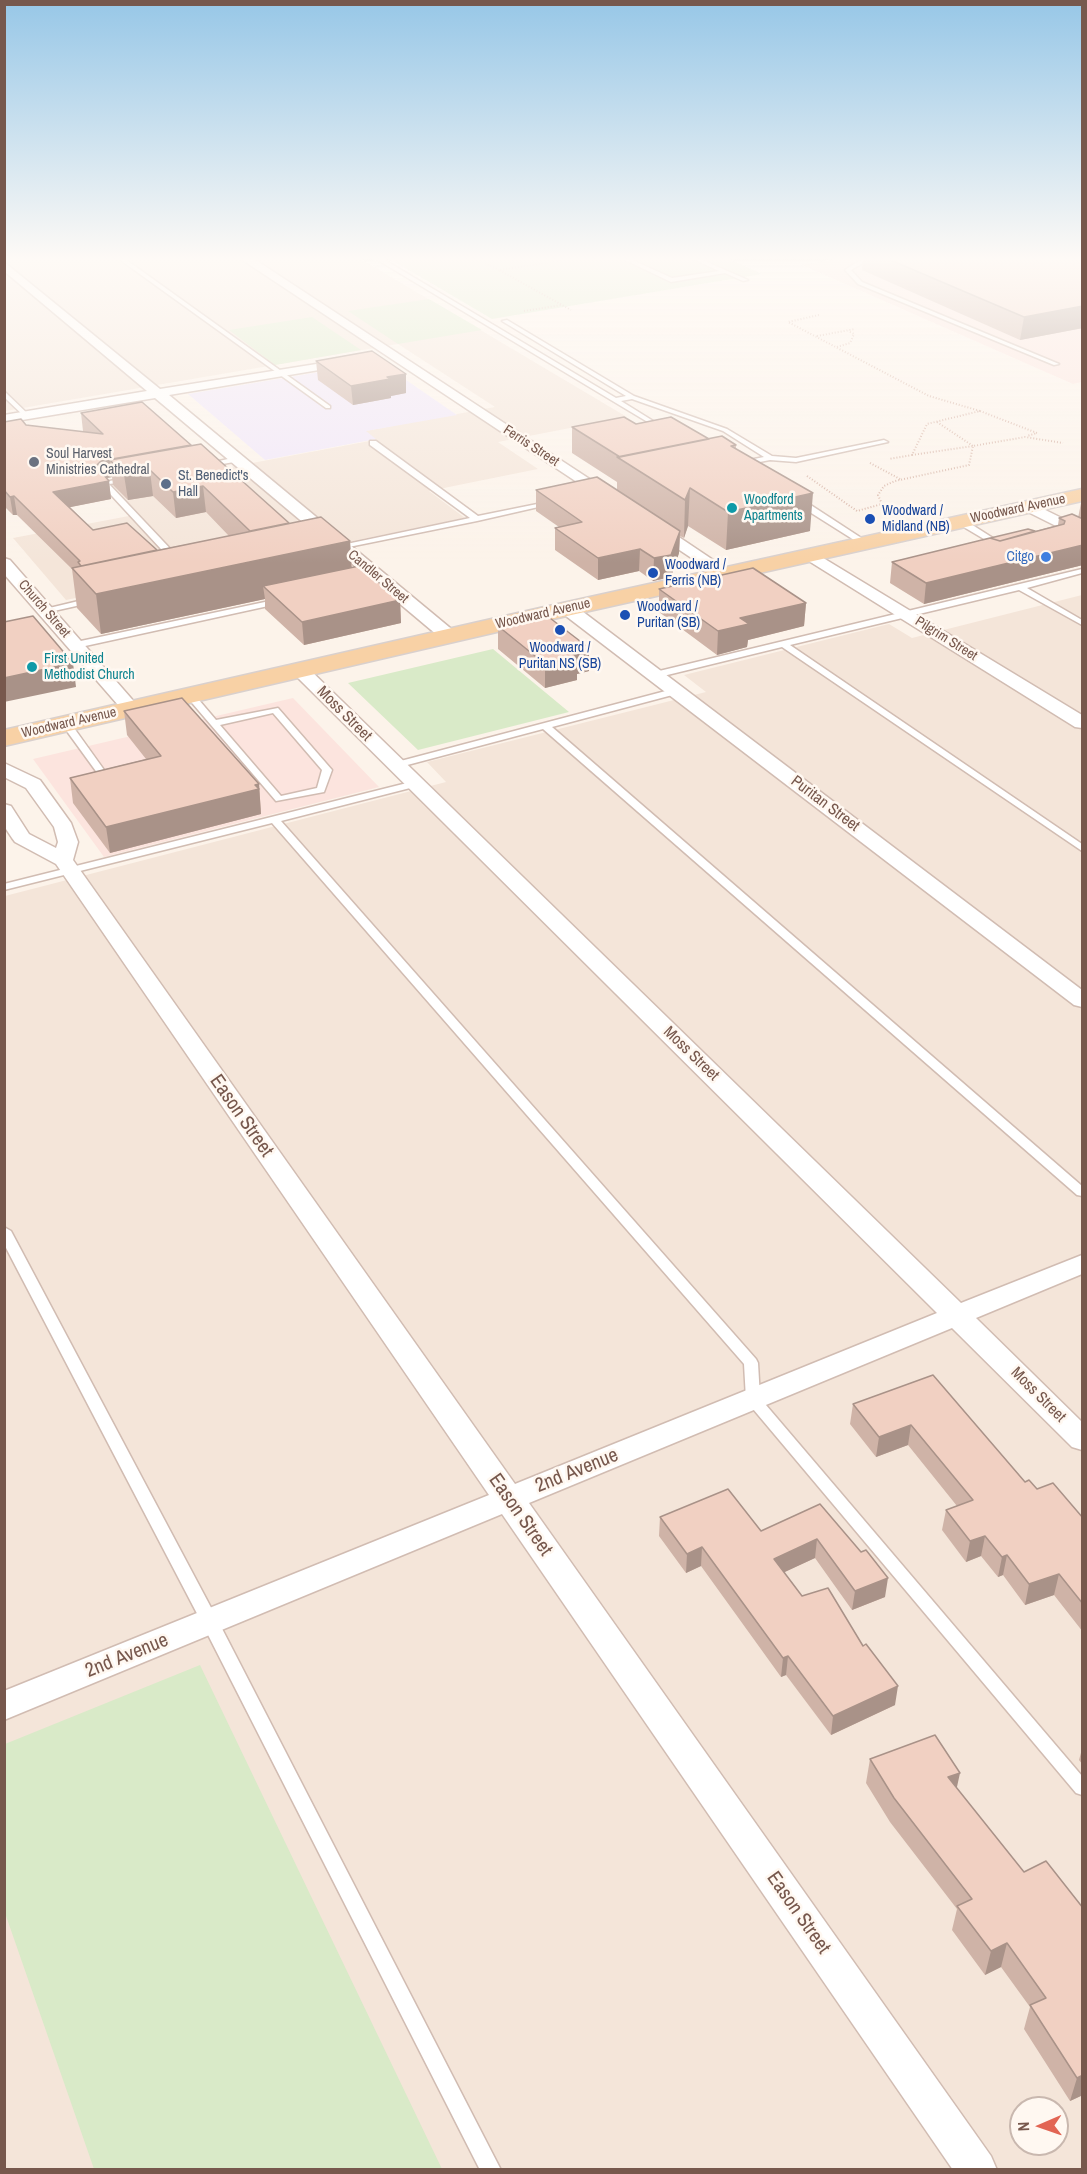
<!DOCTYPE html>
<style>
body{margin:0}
#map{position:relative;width:1087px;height:2174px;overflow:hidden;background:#fcf3ea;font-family:"Archivo Narrow",sans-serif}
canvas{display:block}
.frame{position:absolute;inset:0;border:6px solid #77584d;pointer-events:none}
.north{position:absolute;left:1009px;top:2096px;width:60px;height:60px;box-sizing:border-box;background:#fff8f1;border:2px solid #c9b8af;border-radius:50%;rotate:268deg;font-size:16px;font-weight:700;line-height:24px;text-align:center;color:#77584d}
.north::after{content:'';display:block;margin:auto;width:21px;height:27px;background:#e26553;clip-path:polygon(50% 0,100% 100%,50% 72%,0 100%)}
</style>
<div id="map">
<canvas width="1087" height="2174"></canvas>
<div class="frame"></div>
<div class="north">N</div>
</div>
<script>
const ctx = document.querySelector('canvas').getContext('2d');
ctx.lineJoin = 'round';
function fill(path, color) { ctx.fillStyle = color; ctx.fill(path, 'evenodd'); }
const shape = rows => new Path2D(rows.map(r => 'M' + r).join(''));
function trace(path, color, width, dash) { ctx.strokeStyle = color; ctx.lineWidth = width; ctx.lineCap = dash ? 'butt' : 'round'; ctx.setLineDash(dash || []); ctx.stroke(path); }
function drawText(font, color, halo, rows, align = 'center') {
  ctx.font = font + ' "Archivo Narrow",sans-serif'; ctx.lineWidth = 5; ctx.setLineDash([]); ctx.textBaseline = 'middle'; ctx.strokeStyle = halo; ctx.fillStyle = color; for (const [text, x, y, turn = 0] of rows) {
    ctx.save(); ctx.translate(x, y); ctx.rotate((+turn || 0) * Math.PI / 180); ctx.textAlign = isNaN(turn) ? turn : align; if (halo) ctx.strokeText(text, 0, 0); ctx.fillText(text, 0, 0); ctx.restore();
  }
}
const residential = shape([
 [5,259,361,259,627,417,498,442,538,469,429,491,465,518,66,600,13,538,134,515,106,486,216,465,220,469,375,440,365,431,495,407,398,344,5,411],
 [1082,595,1082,2169,5,2170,5,896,446,782,427,762,706,692,684,675,889,624,912,638],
 [1021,2108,1057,2108,1057,2144,1021,2144]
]);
const commercial = shape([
 [837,259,1082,259,1082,382,1073,384,802,265],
 [293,698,379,787,104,857,33,759]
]);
const education = shape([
 [380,362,457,415,366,431,376,439,265,460,188,394]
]);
const green = shape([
 [390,259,729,259,762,274,492,319],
 [429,299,482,330,398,344,348,311],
 [312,317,361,350,275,365,229,330],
 [493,649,569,712,418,750,348,683],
 [200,1665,442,2169,94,2169,5,1913,5,1744]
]);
const path = shape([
 [477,259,499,270],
 [555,259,559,261,499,270,571,310],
 [524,311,562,305],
 [819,315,788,322,929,396,980,411,927,424,912,455,889,459],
 [817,336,855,329],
 [837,347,850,343,854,334,848,331],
 [980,411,1037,433,1027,436],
 [937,422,973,446],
 [912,455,973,446],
 [870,463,900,479],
 [807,476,857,511,882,504,878,495,884,486,895,481,969,465,973,446,1025,437,1063,443]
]);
const service = shape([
 [119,259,125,259,330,406,330,408,326,408,119,259],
 [376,259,383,259,616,398,626,396,502,321,507,320,634,396,727,429,772,456,796,458,884,440,888,442,796,462,770,460,739,466,739,462,764,457,723,431,632,399,621,401,666,429,661,430,376,259],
 [623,259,630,259,672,278,719,271,693,259,700,259,748,280,743,281,725,273,671,282,623,259],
 [871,259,883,259,863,263,851,270,862,282,1059,364,1054,365,858,284,845,270,859,261,871,259],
 [4,391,29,415,29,417,25,417,4,397,4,391],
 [370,441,376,441,478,516,552,501,556,503,477,521,334,550,333,548,337,546,470,518,370,445,370,441],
 [237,457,240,457,240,461,205,467,201,465,237,457],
 [129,477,132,477,132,481,109,484,179,558,179,562,173,562,100,483,129,477],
 [797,500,803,500,869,543,862,545,797,504,797,500],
 [957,519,963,519,996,540,989,542,957,523,957,519],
 [1082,569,1082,573,1027,588,1082,620,1082,625,1019,590,790,645,1082,844,1082,851,782,647,655,678,651,675,655,672,1082,569],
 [91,598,94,598,94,602,45,613,41,610,91,598],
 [279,599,283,601,282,603,76,648,72,645,76,642,279,599],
 [677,688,680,689,680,693,552,727,1082,1186,1082,1196,1077,1195,543,729,396,768,391,765,393,763,677,688],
 [190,692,193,693,216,720,278,708,332,770,324,792,276,801,187,697,187,693,190,692],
 [273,713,322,770,317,788,281,796,220,725,273,713],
 [66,720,69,721,112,781,112,785,106,785,61,723,66,720],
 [415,781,418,782,418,786,281,821,756,1359,758,1363,760,1398,1082,1776,1082,1795,1076,1793,748,1403,746,1399,744,1364,272,823,4,890,4,884,415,781],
 [4,1227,11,1231,216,1617,501,2170,480,2170,203,1625,4,1244,4,1227]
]);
const minor = shape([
 [241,259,254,259,617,497,609,502,604,500,241,259],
 [4,262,160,389,354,358,355,361,349,365,169,395,455,632,458,636,455,640,443,640,155,398,4,423,4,415,147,391,4,271,4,262],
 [1029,502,1082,528,1082,539,1024,510,1021,507,1024,504,1029,502],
 [653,521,658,523,734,574,732,577,720,577,648,529,645,526,653,521],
 [810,550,1082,715,1082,728,1075,727,804,558,802,555,810,550],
 [4,558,10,560,137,705,140,709,137,713,125,713,4,574,4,558],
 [568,604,574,605,1082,990,1082,1007,1074,1005,562,613,560,609,568,604],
 [300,665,306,666,961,1303,1082,1255,1082,1274,976,1318,1082,1422,1082,1450,1072,1447,952,1328,529,1503,991,2156,997,2170,953,2170,502,1514,4,1720,4,1691,489,1495,56,864,15,842,12,838,4,826,4,804,11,806,29,834,56,848,58,842,54,827,26,788,4,777,4,763,40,780,71,823,78,842,73,860,515,1484,937,1313,294,674,291,670,300,665]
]);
const primary = shape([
 [1082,489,1082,501,540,622,4,746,4,730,540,608,1082,489]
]);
const wall = shape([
 [863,259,1083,259,1083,328,1020,340,862,270],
 [316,361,406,393,391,396,391,398,353,405,318,380],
 [81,413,191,445,289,523,350,541,352,567,400,600,401,623,304,645,265,609,265,599,101,634,77,608,72,569,17,515,13,515,4,506,4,422,26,425,84,432,83,431],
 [112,477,113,485,128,500,153,496,176,518,206,512,229,536,157,550,93,530,70,507,111,499,109,481,107,478],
 [636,424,736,445,736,449,810,531,726,550,688,526,684,538,680,536,679,553,671,577,653,581,639,571,598,580,555,550,555,528,559,527,536,511,536,490,617,490,617,482,572,453,572,427],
 [1081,503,1083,503,1083,565,924,604,890,583,892,562,1035,531,1058,525,1059,518,1078,518],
 [659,589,806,603,804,626,748,640,747,647,717,655,659,612],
 [498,626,589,648,589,671,577,674,577,680,545,688,498,649],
 [124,711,259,784,261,814,110,853,73,803,70,778,146,759,127,735],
 [933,1375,1025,1482,1083,1518,1083,1632,1054,1595,1025,1605,1003,1575,998,1577,981,1556,966,1562,942,1530,946,1510,957,1506,908,1445,876,1457,850,1424,853,1404],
 [820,1504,885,1597,852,1610,815,1558,784,1572,802,1596,895,1705,831,1735,786,1675,781,1677,701,1566,686,1573,659,1536,660,1517,761,1531],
 [1082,1749,1083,1749,1083,1765,1079,1760],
 [870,1759,957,1788,1024,1872,1083,2095,1070,2101,1024,2029,1030,2007,1001,1967,985,1975,952,1930,957,1909,890,1822,866,1783]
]);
const shadedWall = shape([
 [1083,306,1083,328,1020,340,1024,317],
 [406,374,406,393,391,396,391,398,353,405,351,386,387,377],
 [191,445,193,463,150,471,153,496,128,500,124,475,110,460,112,477,103,479,109,481,111,499,56,510,53,492,96,466,101,461],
 [203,486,206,512,176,518,173,492],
 [690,488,688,526,684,538,685,500],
 [813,493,810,531,726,550,728,512],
 [14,496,17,515,13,515,10,497],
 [680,531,679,553,671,577,653,581,654,558],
 [350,541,352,581,263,586,265,599,101,634,96,594],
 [1083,545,1083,565,924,604,926,583],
 [640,549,639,571,598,580,598,558],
 [400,600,401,623,304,645,302,622],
 [806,603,804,626,748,640,747,647,717,655,718,631,740,618],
 [589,648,589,671,577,674,577,680,545,688,545,664,571,652],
 [73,663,76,687,4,702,4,678],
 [259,784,261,814,110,853,106,827],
 [911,1425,908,1445,876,1457,879,1437],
 [985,1536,981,1556,966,1562,970,1541],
 [817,1539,815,1558,772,1578,774,1559],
 [702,1547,701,1566,686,1573,687,1554],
 [1007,1555,1003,1575,998,1577,1002,1557],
 [1059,1574,1054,1595,1025,1605,1029,1584],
 [888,1578,885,1597,852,1610,855,1591],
 [788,1656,786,1675,781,1677,783,1658],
 [898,1686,895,1705,831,1735,833,1716],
 [960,1773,955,1796,948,1777],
 [1007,1943,1001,1967,985,1975,991,1951],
 [1083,2075,1083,2095,1070,2101,1077,2078]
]);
const building = shape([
 [888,259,1083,259,1083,306,1024,317,888,259],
 [372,351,406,374,387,377,390,379,351,386,316,361,372,351],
 [142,402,191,445,101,461,96,466,109,481,53,492,93,530,127,523,157,550,81,566,78,562,80,561,14,496,10,497,4,490,4,422,21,419,26,425,103,434,81,413,142,402],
 [624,417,636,424,671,417,709,439,620,457,572,427,624,417],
 [722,436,736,445,731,446,813,493,728,512,690,488,685,500,617,457,722,436],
 [201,444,289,523,250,531,203,486,173,492,150,470,124,475,110,460,201,444],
 [597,477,680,531,671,555,654,558,640,549,598,558,555,528,582,522,536,490,597,477],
 [1072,514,1083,519,1083,545,926,583,892,562,990,538,1000,541,1064,524,1065,521,1059,518,1072,514],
 [321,517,350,541,96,594,72,568,321,517],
 [1028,529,1035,531,1000,541,990,538,982,540,1028,529],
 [359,566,400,600,302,622,263,586,359,566],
 [753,568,806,603,740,618,749,624,718,631,659,589,753,568],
 [546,615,589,648,571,652,577,657,545,664,498,626,546,615],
 [33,616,73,663,4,678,4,622,33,616],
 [182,698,259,784,255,785,259,789,106,827,70,778,161,756,124,711,182,698],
 [933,1375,1025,1482,1029,1480,1037,1489,1053,1483,1083,1518,1083,1604,1059,1574,1029,1584,1007,1555,1002,1557,985,1536,970,1541,946,1510,973,1500,911,1425,879,1437,853,1404,933,1375],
 [728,1489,761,1531,820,1504,861,1552,866,1550,888,1578,855,1591,817,1539,774,1559,802,1596,828,1588,863,1646,866,1644,898,1686,833,1716,788,1656,783,1658,702,1547,687,1554,660,1517,728,1489],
 [935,1735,960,1773,948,1777,1024,1872,1046,1861,1083,1908,1083,2075,1077,2078,1030,2005,1046,1998,1007,1943,991,1951,957,1906,972,1899,894,1798,870,1759,935,1735]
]);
const markers = [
 [34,462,6,"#6b7280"],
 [166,484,6,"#5c6f8a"],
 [732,508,6,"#0f9aa8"],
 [870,519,6,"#1a4fb4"],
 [1046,557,6,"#3f7fe0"],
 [653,573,6,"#1a4fb4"],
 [625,615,6,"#1a4fb4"],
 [560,630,6,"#1a4fb4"],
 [32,667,6,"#0f9aa8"]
];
const farStreetnames = [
 ["Ferris Street",531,446,33],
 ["Woodward Avenue",1018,509,-12],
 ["Candler Street",378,577,40],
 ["Church Street",44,609,49],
 ["Woodward Avenue",543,614,-13],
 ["Pilgrim Street",946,639,32],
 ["Woodward Avenue",69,723,-13]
];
const farWorshipnames = [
 ["Soul Harvest",46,454],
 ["Ministries Cathedral",46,470]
];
const farServicenames = [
 ["St. Benedict's",178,476],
 ["Hall",178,492]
];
const farCulturenames = [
 ["Woodford",744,500],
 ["Apartments",744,516],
 ["First United",44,659],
 ["Methodist Church",44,675]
];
const farTransitnames = [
 ["Woodward /",882,511],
 ["Midland (NB)",882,527],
 ["Woodward /",665,565],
 ["Ferris (NB)",665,581],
 ["Woodward /",637,607],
 ["Puritan (SB)",637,623],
 ["Woodward /",560,648,"center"],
 ["Puritan NS (SB)",560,664,"center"]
];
const farShopnames = [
 ["Citgo",1034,557]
];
const streetNames = [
 ["Moss Street",344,714,45],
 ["Puritan Street",825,804,37],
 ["Moss Street",691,1054,44],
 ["Moss Street",1038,1395,45]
];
const nearStreetnames = [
 ["Eason Street",241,1116,55],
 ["2nd Avenue",577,1471,-22],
 ["Eason Street",520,1515,55],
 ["2nd Avenue",127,1656,-22],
 ["Eason Street",798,1913,55]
];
fill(residential, '#f4e5d9');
fill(commercial, '#fce4de');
fill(education, '#f0e6f9');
fill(green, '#d9eac8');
trace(service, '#d1bcb2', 3);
trace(minor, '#d1bcb2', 3);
trace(primary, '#d9d0cd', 3);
trace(path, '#d6b3a5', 2, [1, 2]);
fill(service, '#fff');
fill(minor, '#fff');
fill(primary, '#f8d1a5');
fill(wall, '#cfb3a7');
fill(shadedWall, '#a99288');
fill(building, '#f1d0c2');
trace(building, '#a99288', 1.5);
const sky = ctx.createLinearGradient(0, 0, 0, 563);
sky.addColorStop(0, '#97c7e7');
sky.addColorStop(0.46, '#fefaf6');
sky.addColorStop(1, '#fefaf600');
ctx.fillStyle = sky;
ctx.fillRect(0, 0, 1087, 563);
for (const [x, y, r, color] of markers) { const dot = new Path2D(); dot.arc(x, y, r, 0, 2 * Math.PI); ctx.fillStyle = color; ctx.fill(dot); trace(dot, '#fff8f1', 2); }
drawText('14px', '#77584d', '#fff8f1', farStreetnames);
drawText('14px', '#5b616d', '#fff8f1', farWorshipnames, 'left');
drawText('14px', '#4e5e75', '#fff8f1', farServicenames, 'left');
drawText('14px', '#0d838f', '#fff8f1', farCulturenames, 'left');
drawText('14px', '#164399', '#fff8f1', farTransitnames, 'left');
drawText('14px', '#366cbe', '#fff8f1', farShopnames, 'right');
drawText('16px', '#77584d', '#fff8f1', streetNames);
drawText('20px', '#77584d', '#fff8f1', nearStreetnames);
</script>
